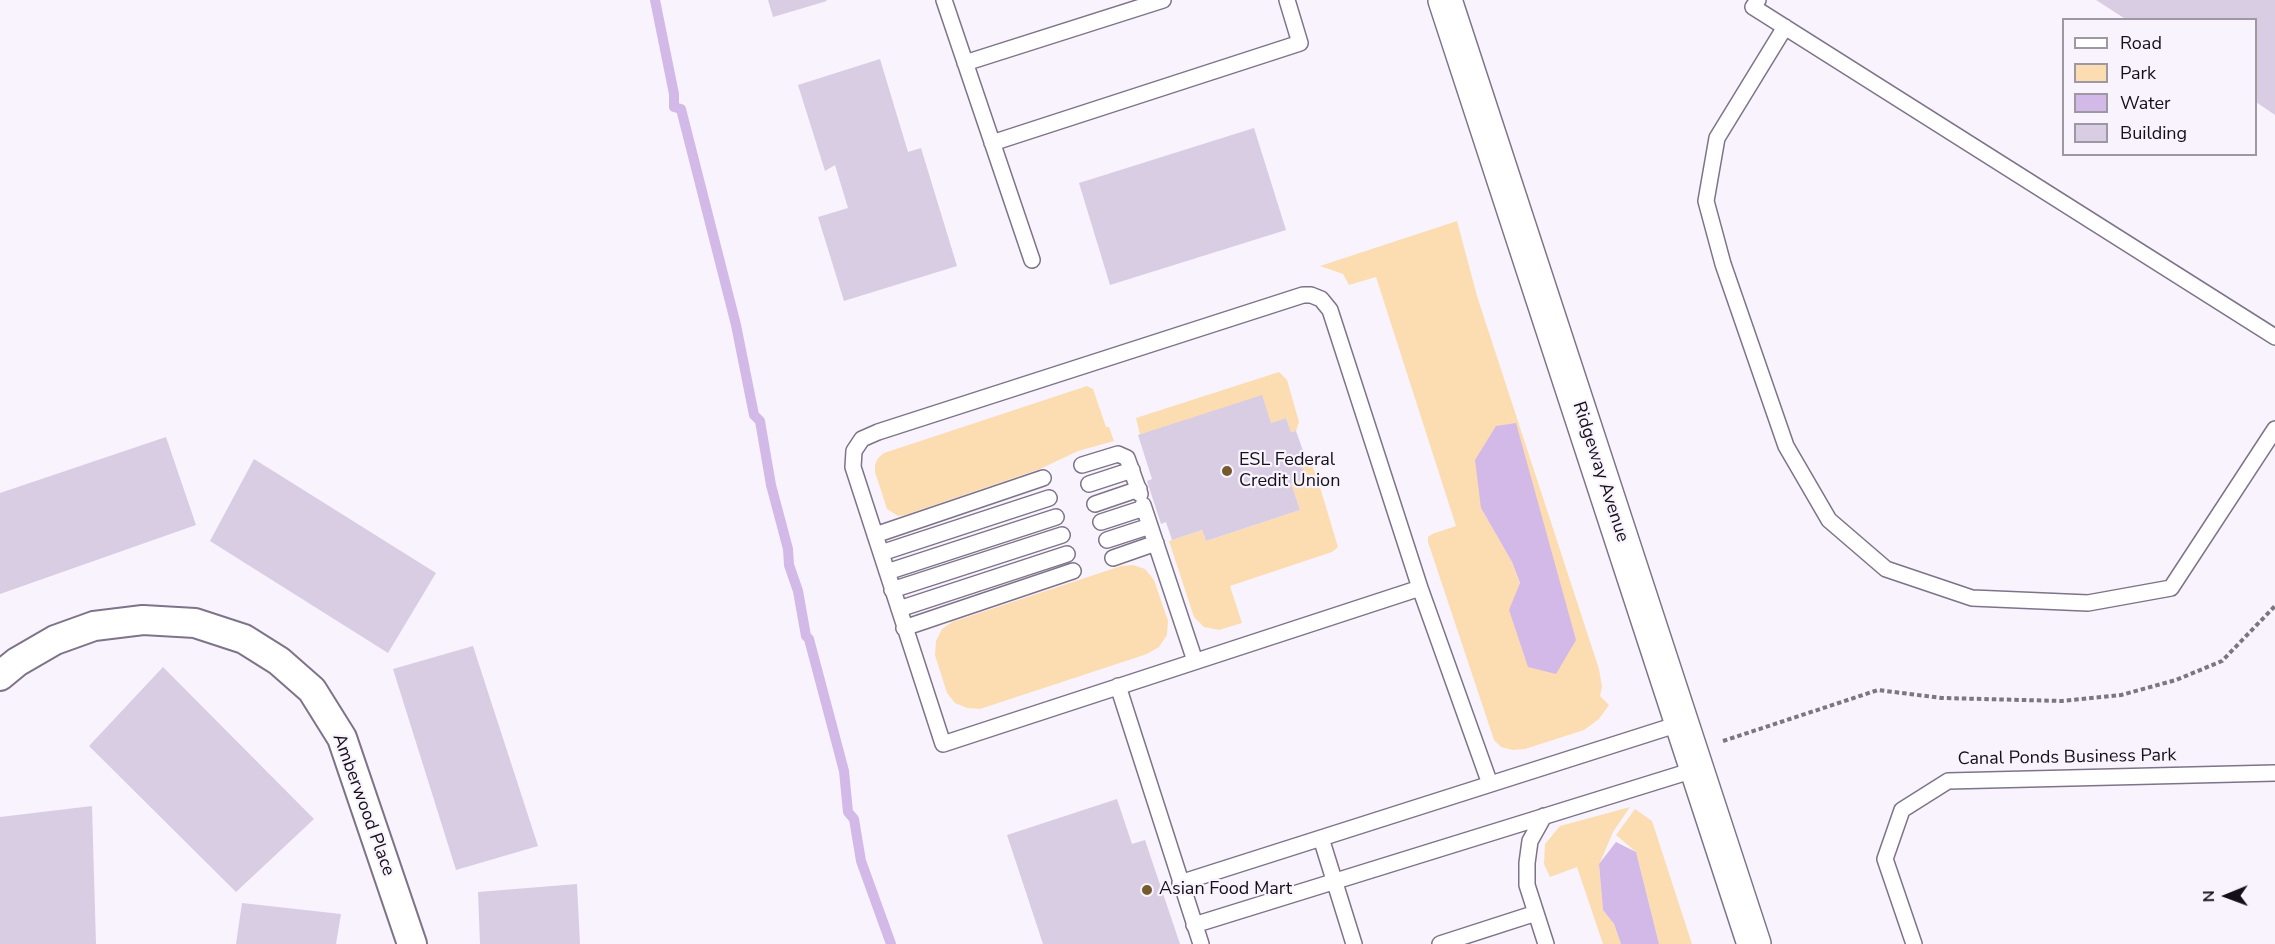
<!DOCTYPE html>
<style>
body{margin:0}
#map{position:relative;width:2275px;height:944px;overflow:hidden;background:#f8f3fd;font-family:"Nunito Sans",sans-serif}
canvas{display:block}
.legend{position:absolute;left:2062px;top:18px;width:195px;height:138px;box-sizing:border-box;background:#f8f3fd;border:2px solid #9d98a1;margin:0;padding:8px 10px;list-style:none;font-size:18px;color:#141018}
.legend li{display:flex;align-items:center;gap:12px;height:30px}
.legend b{width:30px;border:2px solid #9d98a1}
.north{position:absolute;left:2197px;top:866px;width:60px;height:60px;-webkit-text-stroke:4px #f8f3fd;paint-order:stroke;rotate:269deg;font-size:16px;font-weight:700;line-height:24px;text-align:center;color:#141018}
.north::after{content:'';display:block;margin:auto;width:21px;height:27px;background:#141018;clip-path:polygon(50% 0,100% 100%,50% 72%,0 100%)}
</style>
<div id="map">
<canvas width="2275" height="944"></canvas>
<ul class="legend">
<li><b style="height:8px;background:#fff"></b>Road</li>
<li><b style="height:16px;background:#fcddb1"></b>Park</li>
<li><b style="height:16px;background:#d2b9e7"></b>Water</li>
<li><b style="height:16px;background:#d9cde4"></b>Building</li>
</ul>
<div class="north">N</div>
</div>
<script>
const ctx = document.querySelector('canvas').getContext('2d');
ctx.lineJoin = 'round';
function fill(path, color) { ctx.fillStyle = color; ctx.fill(path, 'evenodd'); }
const shape = rows => new Path2D(rows.map(r => 'M' + r).join(''));
function trace(path, color, width, dash) { ctx.strokeStyle = color; ctx.lineWidth = width; ctx.lineCap = dash ? 'butt' : 'round'; ctx.setLineDash(dash || []); ctx.stroke(path); }
function drawText(font, color, halo, rows, align = 'center') {
  ctx.font = font + ' "Nunito Sans",sans-serif'; ctx.lineWidth = 4.5; ctx.setLineDash([]); ctx.textBaseline = 'middle'; ctx.strokeStyle = halo; ctx.fillStyle = color; for (const [text, x, y, turn = 0] of rows) {
    ctx.save(); ctx.translate(x, y); ctx.rotate((+turn || 0) * Math.PI / 180); ctx.textAlign = isNaN(turn) ? turn : align; if (halo) ctx.strokeText(text, 0, 0); ctx.fillText(text, 0, 0); ctx.restore();
  }
}
const green = shape([
 [1457,221,1477,296,1599,669,1602,687,1600,696,1609,705,1599,719,1584,730,1525,749,1513,750,1501,747,1494,740,1428,542,1428,537,1432,534,1456,526,1376,277,1349,285,1343,274,1320,266],
 [1481,508,1576,640,1510,610,1520,584,1512,562],
 [1279,372,1287,380,1299,422,1296,431,1291,432,1286,418,1271,423,1140,435,1136,418],
 [1087,386,1093,389,1106,427,1109,427,1114,441,1078,451,1040,469,905,515,898,516,887,509,875,472,875,465,878,458,884,453],
 [1307,462,1311,464,1316,474,1338,547,1332,552,1230,586,1242,623,1219,630,1204,627,1194,617,1169,541,1202,530,1206,541,1300,510,1291,483,1306,478,1301,464],
 [1133,565,1145,569,1154,580,1168,621,1167,635,1159,647,1147,654,980,709,967,708,955,703,947,693,935,655,936,641,942,629,952,622,1121,566],
 [1630,807,1613,832,1599,865,1603,910,1614,924,1621,944,1603,944,1577,867,1550,877,1544,864,1545,844,1560,826],
 [1635,809,1652,821,1692,944,1659,944,1636,852,1616,835]
]);
const water = shape([
 [1516,423,1576,640,1556,674,1528,667,1509,610,1520,583,1512,562,1481,508,1475,460,1496,426],
 [1616,842,1636,852,1659,944,1621,944,1614,924,1603,910,1599,864]
]);
const stream = shape([
 [655,0,674,94,674,107,681,109,736,325,754,415,760,421,771,485,788,549,789,565,798,591,806,636,809,639,844,771,848,812,854,819,861,861,891,944]
]);
const building = shape([
 [768,0,826,0,827,1,773,17],
 [2096,0,2275,0,2275,115,2256,102,2256,20,2127,20],
 [880,59,908,152,921,148,957,266,844,301,818,217,848,208,835,165,825,171,798,85],
 [1254,128,1286,230,1110,285,1079,183],
 [1262,395,1271,423,1286,418,1291,432,1296,431,1307,462,1301,464,1306,478,1291,483,1300,510,1206,541,1202,530,1172,540,1166,522,1161,524,1147,481,1152,479,1138,435],
 [166,437,196,525,0,594,0,493],
 [254,459,436,573,388,653,210,541],
 [473,646,538,846,456,870,393,669],
 [163,667,314,819,236,892,89,746],
 [1117,799,1132,844,1145,840,1180,944,1043,944,1007,835],
 [92,806,96,944,0,944,0,817],
 [577,884,580,944,480,944,478,892],
 [242,903,341,914,336,944,236,944]
]);
const path = shape([
 [1723,741,1878,690,1942,698,2062,701,2121,695,2176,680,2222,661,2275,606]
]);
const lane = shape([
 [944,0,1032,260],
 [1758,0,1753,7,2275,337],
 [1785,27,1717,138,1706,201,1723,264,1786,446,1829,520,1886,569,1972,598,2088,603,2171,588,2275,429],
 [965,63,1163,0],
 [992,143,1300,43,1287,0],
 [1303,295,1311,295,1321,299,1330,310,1420,588,943,744,853,467,854,451,862,439,878,432,1303,295],
 [1082,465,1118,454,1127,458,1140,494],
 [1089,484,1132,470],
 [1095,504,1139,489],
 [1143,505,1195,661],
 [1101,522,1144,508],
 [875,535,1043,478],
 [1107,540,1150,526],
 [881,553,1049,498],
 [1113,558,1156,543],
 [887,572,1056,517],
 [1420,588,1490,784],
 [892,590,1062,535],
 [899,609,1067,554],
 [904,628,1073,571],
 [1118,686,1201,944],
 [1544,816,1530,841,1527,863,1527,885,1546,944],
 [1321,838,1354,944],
 [1180,883,1682,723],
 [1194,925,1697,769],
 [1440,944,1536,913],
 [1914,944,1885,859,1902,810,1948,781,2275,773]
]);
const street = shape([
 [0,676,17,662,55,640,94,626,143,620,195,623,244,639,279,661,312,690,342,738,412,944]
]);
const secondary = shape([
 [1445,0,1754,944]
]);
const markers = [
 [1227,471,6,"#76592d"],
 [1147,890,6,"#76592d"]
];
const poiNames = [
 ["ESL Federal",1239,461],
 ["Credit Union",1239,482],
 ["Asian Food Mart",1159,890]
];
const streetNames = [
 ["Ridgeway Avenue",1600,472,72],
 ["Canal Ponds Business Park",2067,758,-1],
 ["Amberwood Place",363,805,70]
];
fill(green, '#fcddb1');
fill(water, '#d2b9e7');
trace(stream, '#d2b9e7', 10);
fill(building, '#d9cde4');
trace(lane, '#7e7388', 18);
trace(street, '#7e7388', 32);
trace(secondary, '#7e7388', 36);
trace(path, '#7b7780', 4, [4.5, 3]);
trace(lane, '#fff', 15);
trace(street, '#fff', 28);
trace(secondary, '#fff', 33);
for (const [x, y, r, color] of markers) { const dot = new Path2D(); dot.arc(x, y, r, 0, 2 * Math.PI); ctx.fillStyle = color; ctx.fill(dot); trace(dot, '#f8f3fd', 2); }
drawText('18px', '#141018', '#f8f3fd', poiNames, 'left');
drawText('18px', '#141018', '#f8f3fd', streetNames);
</script>
